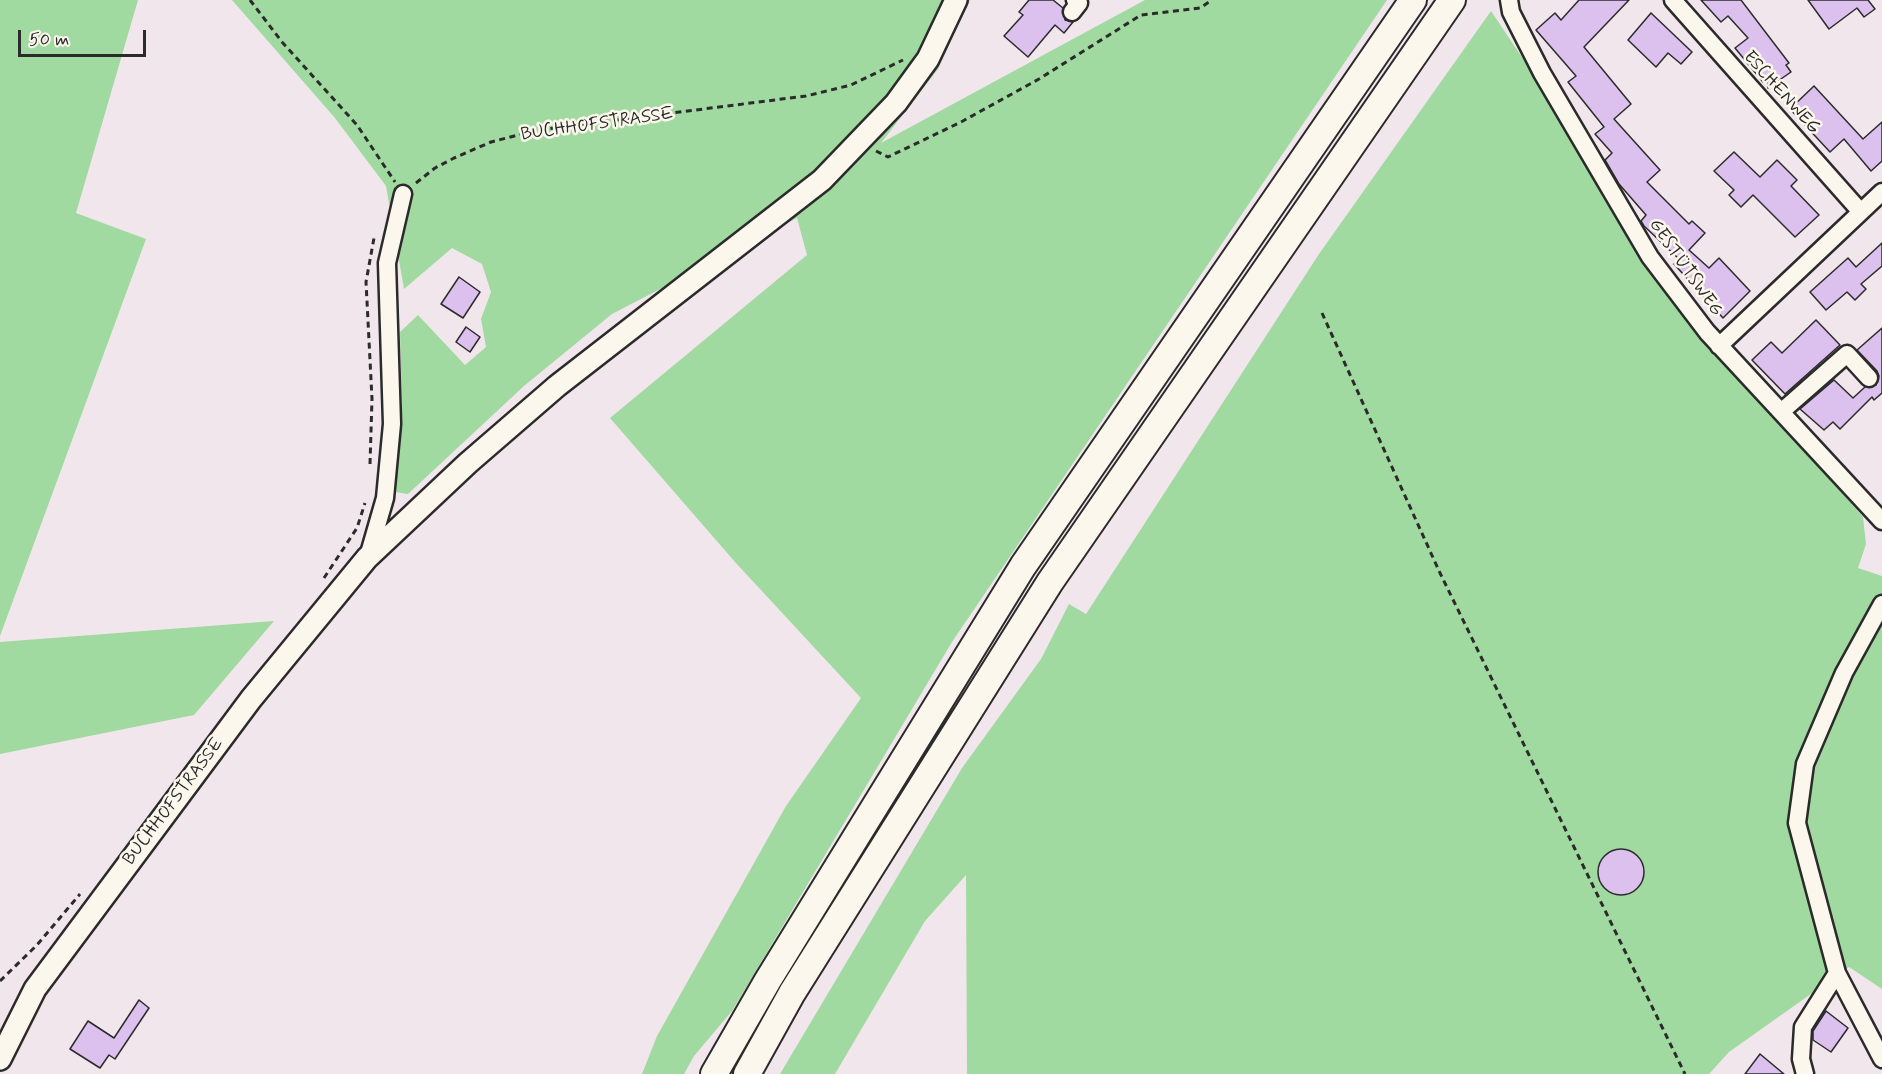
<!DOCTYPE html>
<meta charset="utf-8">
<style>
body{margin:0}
#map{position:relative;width:1882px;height:1074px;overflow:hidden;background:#f2e6ed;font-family:Mynerve,sans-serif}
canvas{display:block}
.scale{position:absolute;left:18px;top:30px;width:128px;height:27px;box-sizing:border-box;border:3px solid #2b2b2b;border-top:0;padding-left:8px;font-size:18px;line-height:21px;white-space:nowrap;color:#2b2b2b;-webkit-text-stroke:4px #fbf7ec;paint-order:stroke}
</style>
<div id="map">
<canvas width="1882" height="1074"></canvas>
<div class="scale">50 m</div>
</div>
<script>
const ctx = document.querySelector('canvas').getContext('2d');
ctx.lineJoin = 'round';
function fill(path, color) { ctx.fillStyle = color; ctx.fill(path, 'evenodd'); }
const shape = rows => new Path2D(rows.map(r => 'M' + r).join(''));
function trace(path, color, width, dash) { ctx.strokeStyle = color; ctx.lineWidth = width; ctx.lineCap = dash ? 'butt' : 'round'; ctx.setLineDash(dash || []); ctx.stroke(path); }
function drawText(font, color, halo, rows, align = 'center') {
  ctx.font = font + ' Mynerve,sans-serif'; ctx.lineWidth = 5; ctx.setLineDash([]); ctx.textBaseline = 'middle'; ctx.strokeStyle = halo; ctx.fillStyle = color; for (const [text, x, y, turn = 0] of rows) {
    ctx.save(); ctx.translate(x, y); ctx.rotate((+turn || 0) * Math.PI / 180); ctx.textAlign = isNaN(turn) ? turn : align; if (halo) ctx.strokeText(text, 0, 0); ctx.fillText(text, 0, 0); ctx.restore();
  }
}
const green = shape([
 [0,0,138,0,76,213,146,239,0,636],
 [232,0,970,0,938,69,881,143,1145,0,1387,0,952,642,732,1011,694,1056,684,1074,642,1074,657,1036,786,806,861,698,735,562,610,418,807,255,797,218,612,314,524,386,408,494,395,492,402,405,400,332,418,315,465,365,486,347,481,319,491,292,482,264,452,248,404,289,386,186,335,118],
 [1491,11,1570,129,1631,243,1702,332,1863,517,1866,544,1858,568,1882,576,1882,989,1849,967,1729,1052,1709,1074,967,1074,966,875,925,921,835,1074,780,1074,962,768,1041,659,1069,604,1086,614,1319,254],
 [274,621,194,715,0,754,0,642]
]);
const building = shape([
 [1029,0,1053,0,1063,8,1065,20,1073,22,1064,33,1055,25,1028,57,1004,36,1023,15,1019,12,1029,0],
 [1579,0,1629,0,1584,47,1631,104,1614,119,1660,170,1647,182,1689,224,1692,221,1705,233,1689,250,1709,268,1719,258,1750,291,1723,318,1674,264,1679,259,1644,226,1641,221,1646,215,1619,184,1605,160,1612,153,1595,134,1604,127,1568,82,1576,76,1536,30,1555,13,1561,20,1579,0],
 [1701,0,1741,0,1789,63,1786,65,1791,72,1768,88,1768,78,1763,82,1735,48,1748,38,1728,16,1721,22,1701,0],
 [1808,0,1868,0,1875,9,1864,17,1857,8,1829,29,1808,0],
 [1651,13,1692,52,1681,64,1668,53,1656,67,1628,40,1651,13],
 [1814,86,1863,139,1882,122,1882,161,1871,171,1844,139,1830,152,1790,109,1814,86],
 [1734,152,1760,177,1777,160,1797,180,1791,186,1819,215,1795,237,1753,195,1741,207,1729,195,1734,190,1714,171,1734,152],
 [1882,243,1882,266,1861,284,1866,289,1855,300,1847,292,1826,310,1810,292,1848,258,1856,267,1882,243],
 [459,277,480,292,463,318,441,304,459,277],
 [1816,320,1840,345,1785,394,1752,360,1771,342,1782,353,1816,320],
 [466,327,480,337,470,352,456,342,466,327],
 [1882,328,1882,393,1874,400,1872,397,1840,429,1833,422,1824,430,1800,409,1834,380,1853,398,1865,387,1876,385,1879,376,1877,371,1857,350,1882,328],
 '1598 872a23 23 0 1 1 46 0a23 23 0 1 1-46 0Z',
 [139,1000,149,1008,115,1059,109,1055,100,1068,70,1049,88,1021,114,1038,139,1000],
 [1826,1011,1848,1028,1831,1052,1813,1040,1813,1031,1826,1011],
 [1760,1054,1784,1074,1745,1074,1760,1054]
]);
const path = shape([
 [250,0,282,42,357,125,395,182],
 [876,151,888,157,961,122,1039,79,1141,15,1200,8,1212,0],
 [416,183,435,168,454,158,491,142,538,130,806,96,851,85,903,60],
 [1322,313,1440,573,1685,1074],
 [370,464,372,399,366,282,374,238],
 [324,578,357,528,365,503],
 [0,981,37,945,80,894]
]);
const minor = shape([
 [1509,0,1511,12,1542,73,1650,257,1707,332,1882,521],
 [1673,0,1860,211],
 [1072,12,1079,3,1075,0],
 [1719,346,1882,192],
 [1781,412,1847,354,1869,378],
 [368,557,385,498,392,424,387,263,403,194],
 [1882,604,1844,673,1805,764,1797,823,1837,973,1882,1059],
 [1805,1074,1801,1059,1803,1027,1837,973]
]);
const major = shape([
 [0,1059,35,989,251,699,367,558,468,463,557,386,822,180,896,103,928,59,956,0]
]);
const highway = shape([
 [714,1074,768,980,1023,566,1413,0],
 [747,1074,792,993,1050,582,1452,0]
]);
const streetNames = [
 ["ESCHENWEG",1781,93,48],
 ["BUCHHOFSTRASSE",597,125,-8],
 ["GESTÜTSWEG",1685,268,55],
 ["BUCHHOFSTRASSE",174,802,-53]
];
fill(green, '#a0daa0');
fill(building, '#dcc0ee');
trace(building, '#2b2b2b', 1.5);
trace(minor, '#2b2b2b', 21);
trace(major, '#2b2b2b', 26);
trace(highway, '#2b2b2b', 30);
trace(path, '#2b2b2b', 3, [6, 4.5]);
trace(minor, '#fbf7ec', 16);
trace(major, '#fbf7ec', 21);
trace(highway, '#fbf7ec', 26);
drawText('18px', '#2b2b2b', '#fbf7ec', streetNames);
</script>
